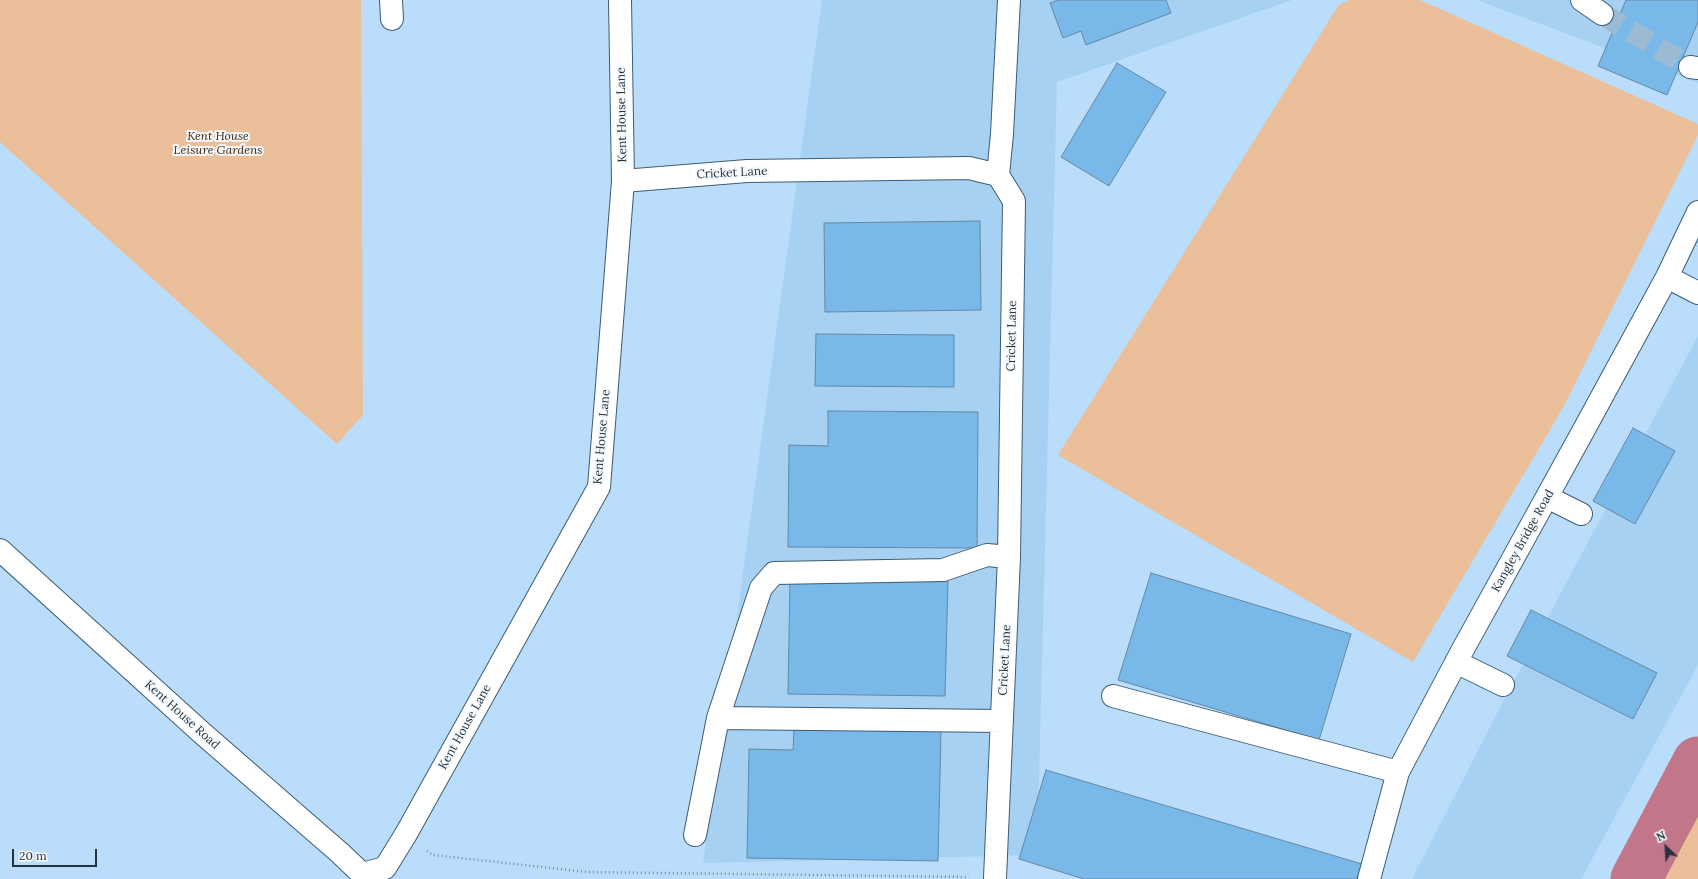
<!DOCTYPE html>
<style>
body{margin:0}
#map{position:relative;width:1698px;height:879px;overflow:hidden;background:#b9ddfa;font-family:Lora,serif}
canvas{display:block}
.north{position:absolute;left:1646px;top:827px;width:40px;height:40px;-webkit-text-stroke:3px #f6f9fc;paint-order:stroke;rotate:335deg;font-size:11px;font-weight:700;line-height:16px;text-align:center;color:#25333e}
.north::after{content:'';display:block;margin:auto;width:14px;height:18px;background:#25333e;clip-path:polygon(50% 0,100% 100%,50% 72%,0 100%)}
.scale{position:absolute;left:12px;top:849px;width:85px;height:18px;box-sizing:border-box;border:2px solid #25333e;border-top:0;padding-left:5px;font-size:12px;line-height:14px;white-space:nowrap;color:#25333e;-webkit-text-stroke:3px #f6f9fc;paint-order:stroke}
</style>
<div id="map">
<canvas width="1698" height="879"></canvas>
<div class="north">N</div>
<div class="scale">20 m</div>
</div>
<script>
const ctx = document.querySelector('canvas').getContext('2d');
ctx.lineJoin = 'round';
function fill(path, color) { ctx.fillStyle = color; ctx.fill(path, 'evenodd'); }
const shape = rows => new Path2D(rows.map(r => 'M' + r).join(''));
function trace(path, color, width, dash) { ctx.strokeStyle = color; ctx.lineWidth = width; ctx.lineCap = dash ? 'butt' : 'round'; ctx.setLineDash(dash || []); ctx.stroke(path); }
function drawText(font, color, halo, rows, align = 'center') {
  ctx.font = font + ' Lora,serif'; ctx.lineWidth = 4; ctx.setLineDash([]); ctx.textBaseline = 'middle'; ctx.strokeStyle = halo; ctx.fillStyle = color; for (const [text, x, y, turn = 0] of rows) {
    ctx.save(); ctx.translate(x, y); ctx.rotate((+turn || 0) * Math.PI / 180); ctx.textAlign = isNaN(turn) ? turn : align; if (halo) ctx.strokeText(text, 0, 0); ctx.fillText(text, 0, 0); ctx.restore();
  }
}
const built = shape([
 [822,0,1292,0,1057,82,1037,855,703,863],
 [1477,0,1698,0,1698,83],
 [1698,336,1698,665,1581,879,1412,879,1509,690]
]);
const green = shape([
 [0,0,361,0,363,415,337,444,0,142],
 [1349,0,1420,0,1698,124,1698,135,1564,406,1413,662,1058,455,1338,6],
 [1698,791,1698,879,1655,879,1685,820]
]);
const river = shape([
 [1636,879,1698,762]
]);
const building = shape([
 [1058,0,1166,0,1171,13,1086,45,1081,31,1063,38,1050,3,1058,0],
 [1626,0,1698,0,1698,22,1667,95,1598,66,1626,0],
 [1117,63,1166,92,1109,186,1061,157,1117,63],
 [980,221,981,310,825,312,824,223,980,221],
 [816,334,954,335,954,387,815,386,816,334],
 [828,411,978,412,977,548,788,547,789,445,828,446,828,411],
 [1633,428,1675,451,1635,524,1593,501,1633,428],
 [1151,573,1351,634,1319,740,1118,680,1151,573],
 [790,578,948,581,945,696,788,694,790,578],
 [1531,610,1657,673,1633,719,1507,656,1531,610],
 [794,728,941,731,938,861,747,858,749,749,793,750,794,728],
 [1046,770,1362,864,1357,879,1084,879,1019,859,1046,770]
]);
const minorTunnel = shape([
 [1602,14,1690,67]
]);
const path = shape([
 [427,851,433,855,587,872,969,877]
]);
const minor = shape([
 [391,0,392,19],
 [1582,0,1602,14],
 [1690,67,1698,68],
 [998,175,1002,134,1009,0],
 [623,181,747,171,969,168,998,175,1014,201,1009,557,995,878],
 [1667,277,1698,293],
 [1547,497,1581,514],
 [0,550,202,733,340,853,362,874,362,879],
 [1456,662,1503,685],
 [1113,696,1398,772],
 [718,718,1002,721],
 [695,835,718,718,761,588,774,573,943,570,987,555,1009,557],
 [362,874,385,868,406,834,599,487,623,181,620,0],
 [1369,879,1398,772,1462,651,1581,435,1667,277,1698,212]
]);
const streetNames = [
 ["Kent House Lane",622,115,-91],
 ["Cricket Lane",732,173,-3],
 ["Cricket Lane",1012,336,-89],
 ["Kent House Lane",602,437,-85],
 ["Kangley Bridge Road",1523,541,-61],
 ["Cricket Lane",1005,660,-87],
 ["Kent House Road",182,715,42],
 ["Kent House Lane",465,727,-61]
];
const parkNames = [
 ["Kent House",218,137],
 ["Leisure Gardens",218,151]
];
fill(built, '#a7d1f3');
fill(green, '#eabf9a');
trace(river, '#c1768a', 51);
fill(building, '#78b9ea');
trace(building, '#6788a2', 1);
trace(minorTunnel, '#9bbbd4', 22, [22, 11]);
trace(minor, '#3d5c75', 24);
trace(path, '#748da2', 2.5, [1, 3]);
trace(minor, '#fff', 22);
drawText('12px', '#25333e', '#f6f9fc', streetNames);
drawText('italic 12px', '#3f2710', '#f6f9fc', parkNames);
</script>
